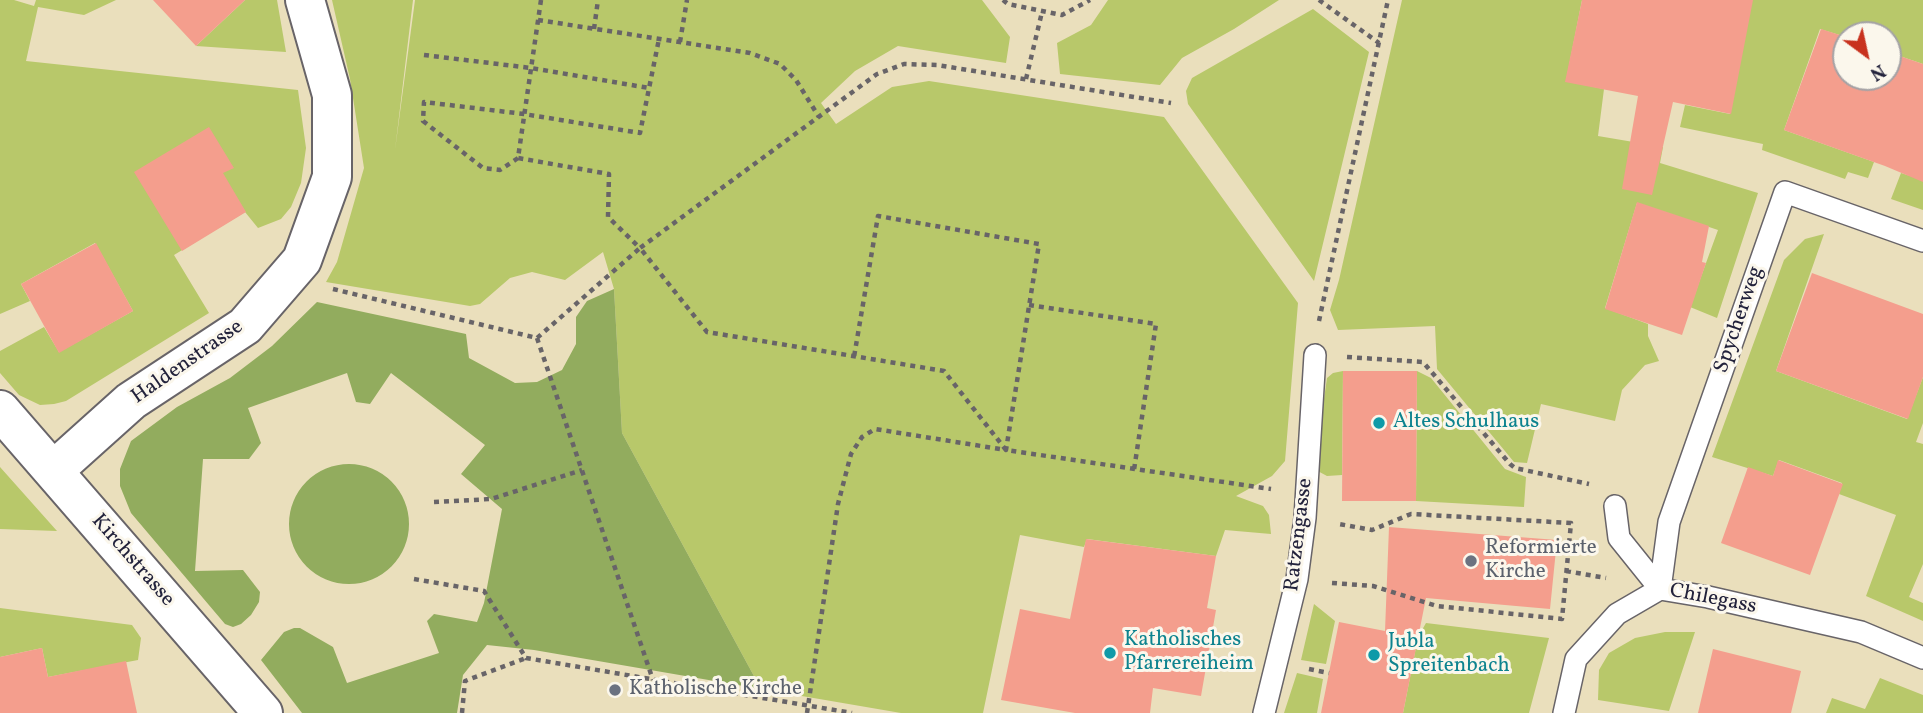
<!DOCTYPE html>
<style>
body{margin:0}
#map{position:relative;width:1923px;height:713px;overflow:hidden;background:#eadfbc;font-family:Vollkorn,serif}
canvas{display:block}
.north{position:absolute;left:1832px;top:21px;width:70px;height:70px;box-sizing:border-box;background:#fbf7ec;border:2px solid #a4a2a5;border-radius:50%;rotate:147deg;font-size:19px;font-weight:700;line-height:28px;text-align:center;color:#22223b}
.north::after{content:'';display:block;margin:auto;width:24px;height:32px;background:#c8321e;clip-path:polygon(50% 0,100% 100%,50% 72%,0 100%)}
</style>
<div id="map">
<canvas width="1923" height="713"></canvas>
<div class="north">N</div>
</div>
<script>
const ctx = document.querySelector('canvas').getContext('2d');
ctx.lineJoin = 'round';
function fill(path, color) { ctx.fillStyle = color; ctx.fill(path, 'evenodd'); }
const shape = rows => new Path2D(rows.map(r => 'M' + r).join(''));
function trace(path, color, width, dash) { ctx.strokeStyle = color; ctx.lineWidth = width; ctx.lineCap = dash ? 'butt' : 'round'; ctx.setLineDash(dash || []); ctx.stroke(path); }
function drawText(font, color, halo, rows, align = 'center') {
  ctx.font = font + ' Vollkorn,serif'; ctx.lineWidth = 6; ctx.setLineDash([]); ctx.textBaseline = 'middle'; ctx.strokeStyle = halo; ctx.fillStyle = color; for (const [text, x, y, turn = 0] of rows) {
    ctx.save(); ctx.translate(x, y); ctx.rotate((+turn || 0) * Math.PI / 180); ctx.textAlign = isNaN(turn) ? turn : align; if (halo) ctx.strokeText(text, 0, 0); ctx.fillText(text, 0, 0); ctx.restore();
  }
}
const green = shape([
 [0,0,14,0,34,6,36,0,116,0,84,15,38,7,26,61,298,90,306,148,301,183,291,207,281,219,258,228,245,212,174,255,209,313,66,401,54,404,40,405,19,395,0,373,0,351,44,327,59,352,133,311,95,243,21,284,30,301,0,314],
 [245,0,277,0,286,52,196,46],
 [332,0,413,0,395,150,415,0,982,0,1010,37,1006,63,898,46,855,71,821,103,836,124,892,87,929,81,1164,117,1298,303,1285,461,1272,476,1236,496,1263,506,1269,515,1271,534,1225,530,1216,556,1087,539,1084,547,1020,535,983,713,901,713,761,689,622,433,614,289,603,252,565,280,532,272,510,278,480,304,470,306,326,282,337,262,364,168,350,79],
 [1108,0,1279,0,1234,29,1182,58,1160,85,1060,74,1057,43,1091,25],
 [1402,0,1582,0,1566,81,1604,89,1598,136,1663,147,1660,163,1758,193,1717,318,1690,307,1718,230,1637,203,1605,308,1648,324,1648,336,1659,361,1645,365,1622,390,1615,421,1541,404,1527,463,1514,462,1437,369,1435,326,1338,330,1330,310,1339,280],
 [1737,0,1923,0,1923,64,1888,52,1888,35,1846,35,1846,37,1820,29,1784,130,1874,162,1868,178,1848,172,1845,179,1762,150,1763,144,1680,127,1685,105,1730,114],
 [1313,9,1369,52,1314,281,1188,104,1186,91,1192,78],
 [1901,173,1923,180,1923,210,1891,199],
 [1824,234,1776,371,1907,419,1923,377,1923,423,1916,442,1923,444,1923,564,1909,597,1923,603,1923,621,1866,596,1896,515,1839,494,1842,483,1779,460,1773,476,1712,457,1784,260,1805,239],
 [1343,371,1342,475,1327,476,1314,469,1327,378,1333,373],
 [1417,371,1431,378,1505,469,1526,477,1524,507,1416,501],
 [0,467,57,531,0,529],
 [1314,604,1335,621,1326,664,1301,660],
 [0,608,132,625,141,638,138,660,48,677,42,648,0,657],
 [1426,623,1549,638,1529,713,1403,713,1418,637],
 [1665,632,1695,632,1669,711,1598,700,1599,670,1609,653,1635,638],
 [1297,673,1323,679,1317,713,1284,713],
 [1880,678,1923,695,1923,713,1826,713,1832,698,1865,709]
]);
const forest = shape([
 [614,289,622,433,761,689,534,650,487,645,463,675,457,713,302,713,261,660,284,632,294,628,300,628,333,647,347,683,439,653,427,621,434,614,477,622,484,603,502,509,461,474,485,445,391,373,370,404,356,402,347,373,248,408,261,443,249,459,203,459,195,571,243,570,260,592,259,602,251,615,241,624,233,627,225,624,131,513,120,486,120,469,131,441,177,407,230,378,272,346,317,302,466,334,469,358,515,383,537,382,562,370,576,344,576,317,587,301],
 '289 524a60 60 0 1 1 120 0a60 60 0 1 1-120 0Z'
]);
const building = shape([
 [153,0,245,0,196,46],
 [1582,0,1753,0,1731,114,1673,102,1652,195,1622,189,1638,96,1565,82],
 [1821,29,1846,37,1846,77,1888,77,1888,52,1923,64,1923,182,1885,166,1784,130],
 [209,127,234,168,223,173,246,212,182,251,134,172],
 [1637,202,1709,226,1702,262,1706,263,1682,335,1605,309],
 [96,243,133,311,59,353,21,284],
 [1812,273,1923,314,1923,377,1908,419,1776,371],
 [1343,371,1417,371,1416,501,1342,501],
 [1778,460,1843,484,1810,575,1721,543,1748,467,1773,476],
 [1389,527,1557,540,1550,609,1426,598,1403,713,1321,713,1339,622,1385,631],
 [1086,539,1216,556,1207,608,1216,610,1201,696,1153,688,1150,713,1075,713,1001,700,1020,609,1070,619],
 [42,648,48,677,126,661,137,713,0,713,0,657],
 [1713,649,1801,671,1791,713,1698,713]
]);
const path = shape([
 [541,0,518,158,609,174,608,217,640,248,877,74,904,64,937,65,1171,103],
 [1003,0,1008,4,1062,15,1090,0],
 [1319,0,1379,43],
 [538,20,750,53,780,64,796,80,819,117],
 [594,29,598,0],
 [680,42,687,0],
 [424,55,531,68,649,88],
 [1026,79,1042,12],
 [518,158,500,170,483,168,423,121,424,102,524,114,640,133,659,39],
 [333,289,537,338,640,248,707,332,944,371,1006,450,1271,489],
 [1029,305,1156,324,1134,470],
 [1319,321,1388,0],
 [537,338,653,680],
 [1347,357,1423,362,1510,464,1515,468,1589,484],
 [434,502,491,499,582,470],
 [1566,571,1606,578],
 [414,579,484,591,526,658,852,713],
 [1332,583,1373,586,1437,606,1562,619,1571,523,1411,514,1372,530,1339,524],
 [1309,669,1329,673],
 [462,713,465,681,526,658],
 [807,713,838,504,851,454,862,437,875,429,1006,450,1039,244,878,216,854,357]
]);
const service = shape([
 [1615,506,1619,538,1660,589],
 [1660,589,1669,522,1785,192,1923,241],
 [1264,713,1297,579,1305,518,1315,355],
 [1564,713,1576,659,1617,614,1660,589,1708,597,1861,632,1923,658]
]);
const minor = shape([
 [0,410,263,713],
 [53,471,131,401,245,326,302,260,332,177,332,95,305,0]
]);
const markers = [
 [1379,423,7,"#0f9aa8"],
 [1471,561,7,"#6b7280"],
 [1110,653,7,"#0f9aa8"],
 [1374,655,7,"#0f9aa8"],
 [615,690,7,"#6b7280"]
];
const streetNames = [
 ["Spycherweg",1740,320,-71],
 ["Haldenstrasse",188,363,-35],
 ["Ratzengasse",1300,535,-83],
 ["Kirchstrasse",132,561,49],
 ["Chilegass",1713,600,11]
];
const cultureNames = [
 ["Altes Schulhaus",1393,423],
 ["Katholisches",1124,641],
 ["Pfarrereiheim",1124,665],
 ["Jubla",1388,643],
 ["Spreitenbach",1388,667]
];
const worshipNames = [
 ["Reformierte",1485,549],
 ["Kirche",1485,573],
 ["Katholische Kirche",629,690]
];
fill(green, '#b8c86a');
fill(forest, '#92ac5e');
fill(building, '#f49e8d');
trace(service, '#686468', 24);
trace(minor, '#686468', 42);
trace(path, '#686468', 4.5, [5, 5]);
trace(service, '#fff', 21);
trace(minor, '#fff', 38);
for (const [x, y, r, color] of markers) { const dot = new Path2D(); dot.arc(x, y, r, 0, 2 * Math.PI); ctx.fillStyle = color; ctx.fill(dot); trace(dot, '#fbf7ec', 2.5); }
drawText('21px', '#22223b', '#fbf7ec', streetNames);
drawText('21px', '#0d838f', '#fbf7ec', cultureNames, 'left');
drawText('21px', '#5b616d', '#fbf7ec', worshipNames, 'left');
</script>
